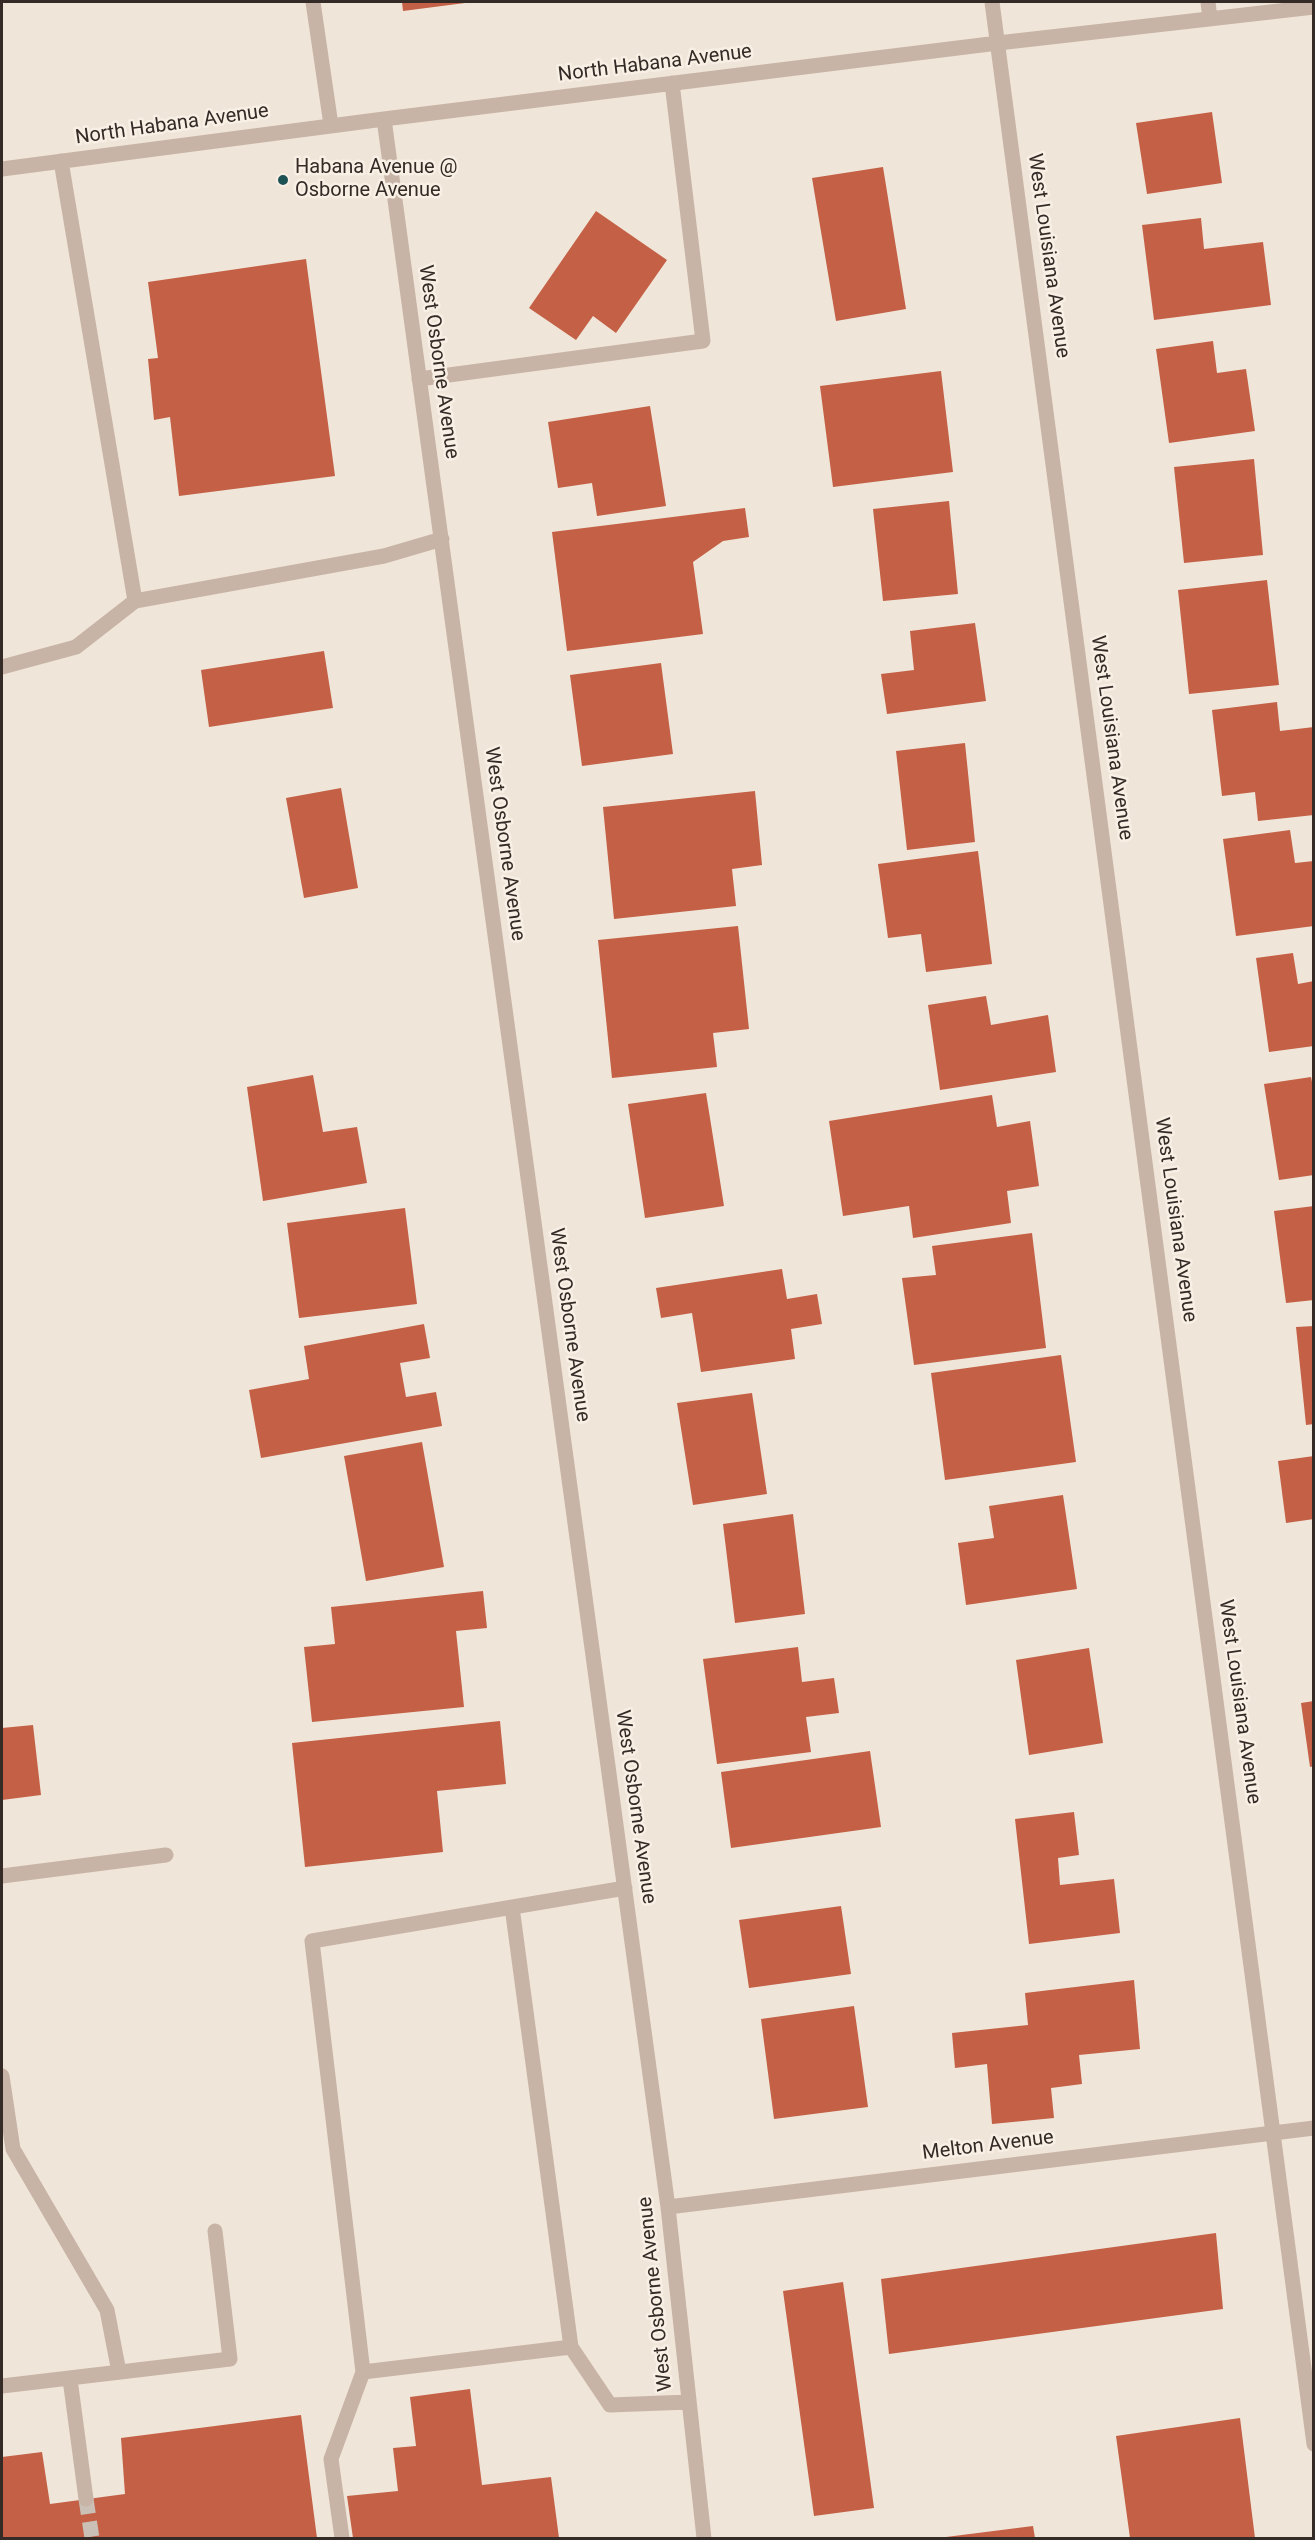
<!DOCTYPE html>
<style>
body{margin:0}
#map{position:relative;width:1315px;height:2540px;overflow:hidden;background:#f0e5d9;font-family:Roboto,sans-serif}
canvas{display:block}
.frame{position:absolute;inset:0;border:3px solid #342a26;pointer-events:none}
</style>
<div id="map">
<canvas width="1315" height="2540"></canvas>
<div class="frame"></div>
</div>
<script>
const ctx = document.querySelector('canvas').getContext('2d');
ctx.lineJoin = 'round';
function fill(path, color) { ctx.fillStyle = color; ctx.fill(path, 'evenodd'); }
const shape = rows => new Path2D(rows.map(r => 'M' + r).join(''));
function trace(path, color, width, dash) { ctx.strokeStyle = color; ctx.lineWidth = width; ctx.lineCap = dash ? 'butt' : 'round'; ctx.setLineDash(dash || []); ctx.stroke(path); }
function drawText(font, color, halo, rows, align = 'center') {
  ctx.font = font + ' Roboto,sans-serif'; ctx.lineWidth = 5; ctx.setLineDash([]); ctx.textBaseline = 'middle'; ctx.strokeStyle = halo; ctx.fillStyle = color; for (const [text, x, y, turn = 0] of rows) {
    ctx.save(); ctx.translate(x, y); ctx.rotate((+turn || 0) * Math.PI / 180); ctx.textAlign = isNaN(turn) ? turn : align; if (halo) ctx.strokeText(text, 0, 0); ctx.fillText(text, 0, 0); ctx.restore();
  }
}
const building = shape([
 [402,2,465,2,465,3,403,11],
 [1212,112,1222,183,1147,194,1136,123],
 [883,167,906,309,836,321,812,178],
 [596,211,667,260,616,333,593,316,576,340,529,308],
 [1201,218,1204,249,1263,242,1271,305,1154,320,1142,225],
 [306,259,335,476,179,496,170,417,154,420,148,359,158,358,148,282],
 [1213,341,1217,373,1246,369,1255,431,1169,443,1156,349],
 [941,371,953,472,833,487,820,386],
 [650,406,666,506,597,516,592,483,558,488,548,422],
 [1254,459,1263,555,1184,563,1174,467],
 [949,501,958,594,883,601,873,509],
 [745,508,749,537,723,541,693,562,703,634,567,651,552,532],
 [1267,580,1279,685,1189,694,1178,590],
 [975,623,986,701,887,714,881,674,914,670,910,631],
 [324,651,333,708,209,727,201,670],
 [661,663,673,754,582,766,570,675],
 [1277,702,1280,731,1314,727,1314,815,1258,821,1255,792,1222,796,1212,710],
 [965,743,975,842,907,850,896,751],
 [341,788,358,888,304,898,286,798],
 [755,791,762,865,732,869,736,906,614,919,603,807],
 [1290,830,1295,863,1314,861,1314,926,1236,936,1223,839],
 [978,851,992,964,926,972,921,934,888,938,878,864],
 [738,926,749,1029,713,1033,717,1067,612,1078,598,940],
 [1293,953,1298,984,1314,981,1314,1046,1269,1052,1256,958],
 [986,996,991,1025,1048,1015,1056,1072,940,1090,928,1005],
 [313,1075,323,1132,357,1127,367,1183,263,1201,247,1087],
 [1311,1077,1314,1092,1314,1175,1279,1180,1264,1084],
 [706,1093,724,1206,645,1218,628,1104],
 [992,1095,997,1127,1030,1121,1039,1186,1007,1191,1011,1223,913,1238,909,1206,843,1216,829,1121],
 [1314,1206,1314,1300,1286,1303,1274,1211],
 [405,1208,417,1304,299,1318,287,1223],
 [1032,1233,1046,1348,914,1365,902,1278,936,1275,932,1246],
 [782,1269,787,1299,817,1294,822,1324,791,1329,795,1359,701,1372,692,1313,661,1318,656,1288],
 [424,1324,430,1358,400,1363,406,1397,436,1392,442,1426,261,1458,249,1390,309,1379,304,1346],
 [1314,1326,1314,1424,1306,1425,1296,1327],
 [1061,1355,1076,1462,945,1480,931,1373],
 [752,1393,767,1494,693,1505,677,1403],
 [422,1442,444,1567,366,1581,344,1456],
 [1314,1456,1314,1519,1286,1523,1278,1461],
 [1063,1495,1077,1589,966,1605,958,1543,994,1538,989,1506],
 [793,1514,805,1614,735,1623,723,1524],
 [483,1591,487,1628,456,1631,464,1707,312,1722,304,1647,335,1644,331,1607],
 [798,1647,802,1682,834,1678,839,1713,806,1717,811,1752,717,1764,703,1659],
 [1089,1648,1103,1743,1029,1755,1016,1660],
 [1314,1701,1314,1766,1310,1767,1301,1703],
 [500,1721,506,1784,437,1791,443,1852,305,1867,292,1743],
 [33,1725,41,1795,2,1800,2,1728],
 [870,1751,881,1827,731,1848,721,1772],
 [1074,1812,1079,1855,1058,1858,1060,1885,1114,1879,1120,1933,1029,1944,1015,1819],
 [841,1906,851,1974,749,1988,739,1920],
 [1134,1980,1140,2049,1079,2055,1082,2084,1051,2088,1054,2118,992,2124,987,2064,955,2068,952,2033,1028,2025,1025,1993],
 [854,2006,868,2107,774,2119,761,2019],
 [1216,2233,1223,2309,889,2354,881,2279],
 [843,2282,874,2508,814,2516,783,2291],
 [470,2389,482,2485,551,2477,559,2538,353,2538,347,2496,398,2491,393,2448,416,2446,410,2397],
 [301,2415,317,2538,2,2538,2,2457,42,2452,50,2504,125,2494,121,2438],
 [1240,2418,1255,2538,1130,2538,1116,2436],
 [1033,2526,1035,2538,946,2538,946,2537]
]);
const minorTunnel = shape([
 [86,2499,92,2538]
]);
const minor = shape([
 [313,2,331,125],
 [992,2,1314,2444],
 [1208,2,1210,19],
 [384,119,668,2207,704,2538],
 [61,161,135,601,384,556,442,539],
 [2,169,384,119,998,43,1314,7],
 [419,379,703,341,672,83],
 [2,667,76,647,135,601],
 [2,1876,166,1855],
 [512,1907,571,2347],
 [2,2076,13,2149,107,2310,119,2372],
 [668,2207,1314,2128],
 [363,2372,571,2347,610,2405,689,2402],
 [70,2379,86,2499],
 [2,2386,230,2359,215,2231],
 [342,2538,331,2459,363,2372,312,1941,625,1888]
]);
const markers = [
 [283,180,6,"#1d5254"]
];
const streetNames = [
 ["North Habana Avenue",655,64,-7],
 ["North Habana Avenue",172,125,-8],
 ["West Louisiana Avenue",1048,256,82],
 ["West Osborne Avenue",438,362,82],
 ["West Louisiana Avenue",1111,738,82],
 ["West Osborne Avenue",504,844,82],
 ["West Louisiana Avenue",1175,1220,82],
 ["West Osborne Avenue",569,1325,82],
 ["West Louisiana Avenue",1239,1702,82],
 ["West Osborne Avenue",635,1807,82],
 ["Melton Avenue",988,2146,-7],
 ["West Osborne Avenue",656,2294,-96]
];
const poiNames = [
 ["Habana Avenue @",295,168],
 ["Osborne Avenue",295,191]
];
fill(building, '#c36045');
trace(minorTunnel, '#cac0b5', 15, [15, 8]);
trace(minor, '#c8b4a6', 15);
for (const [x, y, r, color] of markers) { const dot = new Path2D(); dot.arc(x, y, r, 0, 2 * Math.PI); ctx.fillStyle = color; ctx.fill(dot); trace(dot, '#f8efe5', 2); }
drawText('20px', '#342a26', '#f8efe5', streetNames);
drawText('20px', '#342a26', '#f8efe5', poiNames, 'left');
</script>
